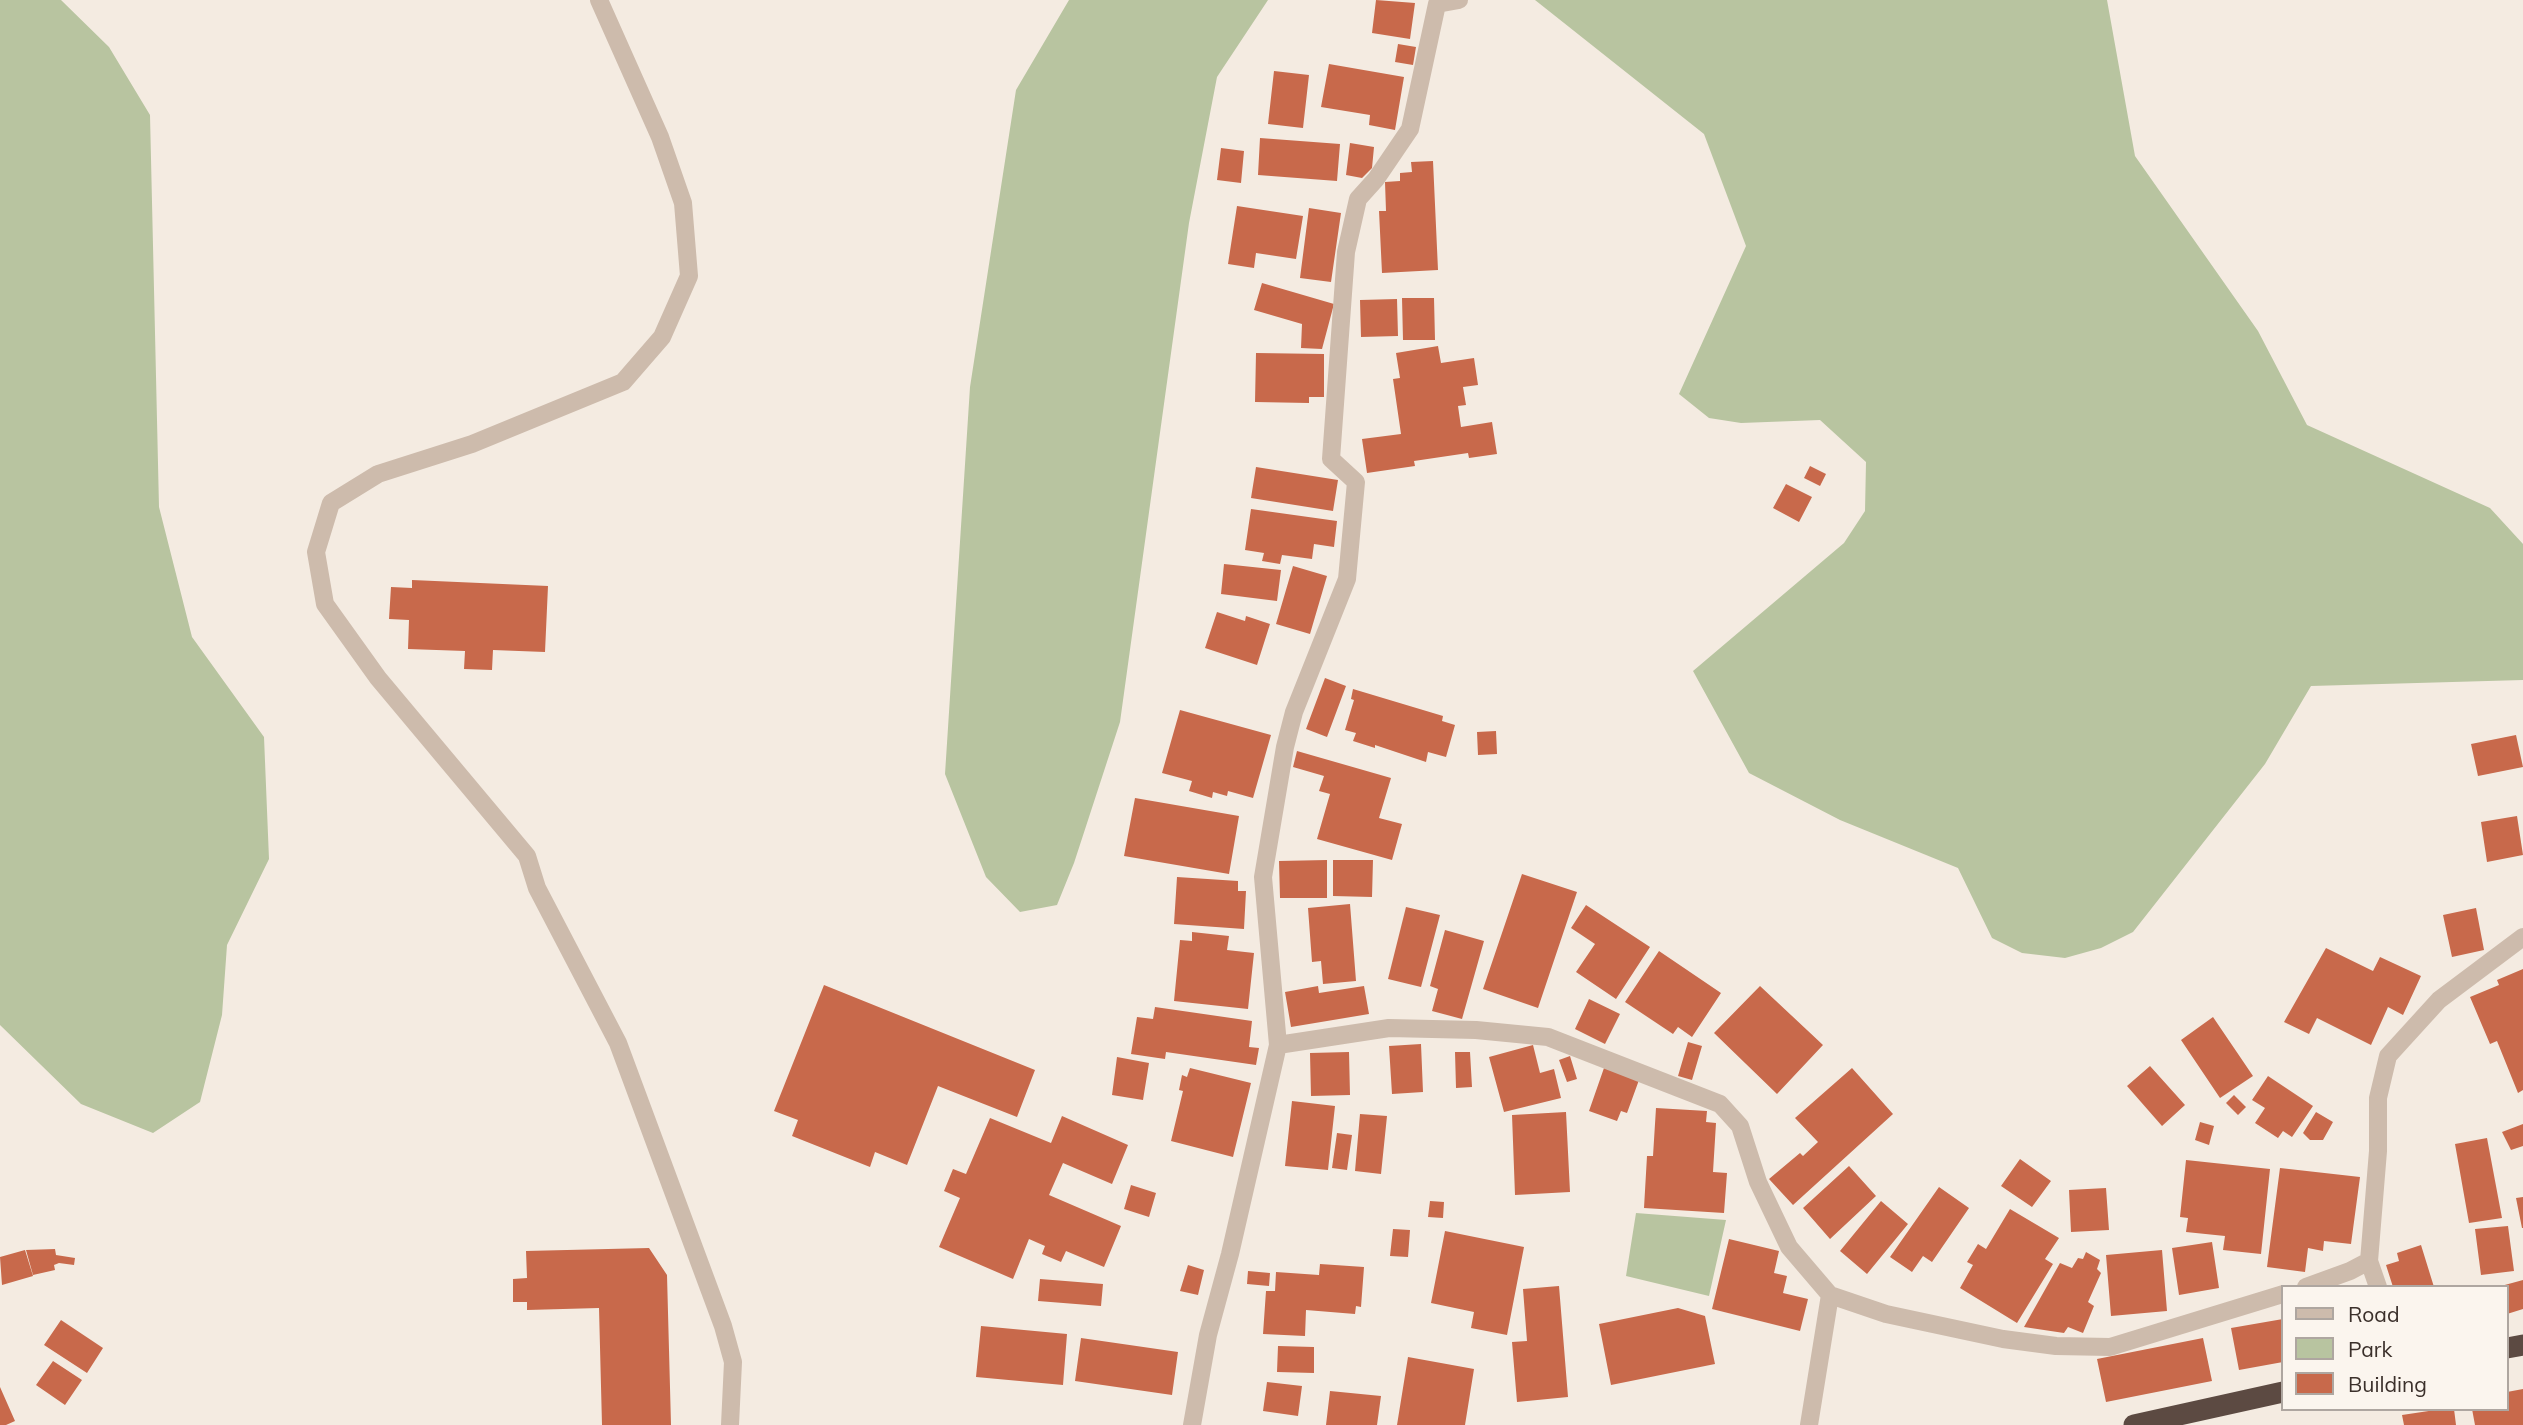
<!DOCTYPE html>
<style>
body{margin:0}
#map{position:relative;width:2523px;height:1425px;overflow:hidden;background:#f4ebe1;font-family:Mulish,sans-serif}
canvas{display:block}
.legend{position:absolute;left:2281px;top:1285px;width:228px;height:126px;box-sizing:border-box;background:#fbf5ee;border:2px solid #aea6a0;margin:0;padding:9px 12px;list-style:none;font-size:21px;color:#3b302b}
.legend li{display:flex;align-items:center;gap:14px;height:35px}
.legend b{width:35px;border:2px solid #aea6a0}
</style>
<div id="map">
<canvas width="2523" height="1425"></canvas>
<ul class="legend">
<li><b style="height:9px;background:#cdbbac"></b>Road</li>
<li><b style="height:19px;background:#b8c4a0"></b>Park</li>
<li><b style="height:19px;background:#c8694b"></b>Building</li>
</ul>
</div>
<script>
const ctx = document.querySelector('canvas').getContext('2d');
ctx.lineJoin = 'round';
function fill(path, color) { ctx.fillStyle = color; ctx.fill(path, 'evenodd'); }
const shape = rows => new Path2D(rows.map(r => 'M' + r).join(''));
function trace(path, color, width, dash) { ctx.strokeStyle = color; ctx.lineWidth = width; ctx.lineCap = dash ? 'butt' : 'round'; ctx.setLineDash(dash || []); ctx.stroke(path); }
const green = shape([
 [0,0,61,0,109,47,150,115,159,507,192,637,264,737,269,859,227,945,222,1015,200,1102,153,1133,81,1104,0,1025],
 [1069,0,1268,0,1217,77,1189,223,1120,722,1074,863,1057,905,1020,912,986,877,945,774,970,387,1016,90],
 [1535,0,2107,0,2135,156,2258,331,2307,425,2490,508,2523,544,2523,680,2311,686,2265,764,2133,932,2101,948,2065,958,2022,953,1992,938,1958,868,1840,820,1749,773,1693,671,1844,543,1865,511,1866,462,1820,420,1741,423,1709,418,1679,394,1746,246,1704,134],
 [1636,1213,1726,1220,1709,1296,1626,1276]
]);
const building = shape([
 [1376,0,1415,3,1410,39,1372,33],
 [1398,44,1416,47,1413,65,1395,62],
 [1329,64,1404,77,1395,130,1369,125,1370,115,1321,107],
 [1274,71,1309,75,1303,128,1268,124],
 [1260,138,1340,144,1337,181,1258,175],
 [1350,143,1374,147,1372,168,1362,178,1346,175],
 [1221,148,1244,151,1241,183,1217,180],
 [1433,161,1438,270,1382,273,1379,211,1386,211,1385,182,1400,181,1400,173,1412,172,1411,162],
 [1237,206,1303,216,1296,259,1256,253,1254,268,1228,264],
 [1309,208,1341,213,1331,282,1300,278],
 [1262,283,1334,304,1322,349,1301,348,1302,324,1254,310],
 [1402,298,1434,298,1435,340,1403,340],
 [1397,299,1398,336,1361,337,1360,300],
 [1438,346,1441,363,1474,358,1478,385,1463,387,1466,405,1458,406,1461,427,1492,422,1497,454,1469,458,1468,453,1414,461,1415,466,1367,473,1362,439,1401,434,1393,379,1400,378,1396,353],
 [1256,353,1324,354,1324,397,1309,397,1309,403,1255,402],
 [1810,466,1826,474,1820,486,1804,478],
 [1256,467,1338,480,1333,511,1251,498],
 [1786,484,1812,497,1799,522,1773,508],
 [1251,509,1337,521,1334,547,1314,544,1312,559,1282,555,1280,564,1262,561,1264,553,1245,550],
 [1224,564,1281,570,1277,601,1221,594],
 [1293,566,1327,576,1310,634,1276,624],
 [412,580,548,586,545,652,493,650,492,670,464,669,465,651,408,649,409,620,389,619,391,587,412,588],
 [1217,612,1245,621,1246,616,1270,624,1257,665,1205,648],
 [1325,678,1346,686,1327,737,1306,729],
 [1353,689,1443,716,1442,721,1455,725,1446,757,1428,752,1426,762,1375,745,1375,748,1353,741,1356,733,1345,730,1354,700,1351,699],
 [1180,710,1271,735,1253,798,1228,791,1227,796,1213,792,1212,798,1189,791,1192,781,1162,773],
 [1496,731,1497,754,1478,755,1477,732],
 [2516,735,2523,767,2478,776,2471,744],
 [1297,751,1391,778,1379,818,1402,824,1392,860,1317,839,1330,794,1319,791,1324,776,1293,767],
 [1135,798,1239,816,1229,874,1124,856],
 [2517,816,2523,855,2487,862,2481,822],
 [1327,860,1327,898,1280,898,1279,861],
 [1333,860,1373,860,1372,897,1333,896],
 [1522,874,1577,892,1538,1008,1483,989],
 [1177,877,1238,881,1238,891,1246,891,1244,929,1174,924],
 [1350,904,1356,981,1323,984,1321,961,1312,962,1308,908],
 [1586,905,1650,947,1616,999,1576,972,1595,944,1571,928],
 [1406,907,1440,915,1421,987,1388,979],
 [2476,908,2484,950,2452,957,2443,915],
 [1445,930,1484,941,1462,1019,1432,1011,1438,989,1430,986],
 [1192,932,1229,936,1227,950,1254,953,1248,1009,1174,1001,1180,940,1192,941],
 [2326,948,2373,971,2380,957,2421,976,2403,1015,2388,1007,2371,1045,2317,1018,2309,1034,2284,1022],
 [1659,951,1721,993,1692,1037,1678,1027,1673,1034,1625,1002],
 [2523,969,2523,1090,2518,1093,2497,1041,2490,1044,2470,997,2499,985,2497,980],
 [824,985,1035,1070,1017,1117,938,1086,907,1165,875,1152,870,1167,792,1136,798,1120,774,1111],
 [1318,986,1319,993,1364,986,1369,1014,1291,1027,1285,992],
 [1760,986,1823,1045,1777,1094,1714,1033],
 [1589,999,1620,1014,1605,1044,1575,1029],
 [1155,1007,1252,1021,1249,1047,1259,1048,1256,1065,1166,1052,1165,1059,1131,1054,1137,1017,1153,1019],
 [2213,1017,2253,1076,2220,1098,2181,1040],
 [1688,1042,1702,1046,1692,1080,1678,1076],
 [1421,1044,1423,1092,1392,1094,1389,1046],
 [1533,1045,1540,1073,1554,1069,1561,1098,1504,1112,1489,1057],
 [1349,1052,1350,1095,1311,1096,1310,1053],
 [1455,1052,1470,1052,1472,1087,1456,1088],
 [1570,1056,1577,1079,1567,1082,1559,1060],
 [1117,1057,1149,1063,1143,1100,1112,1095],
 [2150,1066,2185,1105,2162,1126,2127,1086],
 [1190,1068,1251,1083,1233,1157,1171,1141,1183,1091,1179,1090,1182,1075,1187,1077],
 [1604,1068,1639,1080,1627,1113,1621,1111,1617,1121,1589,1111],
 [1852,1068,1893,1114,1793,1205,1769,1179,1800,1153,1803,1156,1818,1142,1795,1118],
 [2268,1076,2313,1106,2292,1137,2283,1131,2278,1138,2255,1123,2265,1108,2252,1100],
 [2234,1095,2246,1107,2238,1115,2226,1103],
 [1292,1101,1335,1106,1328,1170,1285,1166],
 [1656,1108,1707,1111,1706,1122,1716,1123,1713,1172,1727,1173,1724,1213,1644,1208,1647,1156,1653,1156],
 [1566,1112,1570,1192,1515,1195,1512,1115],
 [2316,1112,2333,1122,2323,1140,2310,1140,2303,1133],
 [1360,1114,1387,1116,1381,1174,1355,1171],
 [1062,1116,1128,1145,1112,1184,1063,1163,1049,1195,1121,1226,1104,1267,1066,1251,1061,1262,1042,1254,1045,1246,1029,1239,1013,1279,939,1247,960,1198,944,1191,953,1169,966,1174,990,1118,1051,1143],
 [2200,1122,2214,1126,2209,1145,2195,1140],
 [2523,1124,2523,1146,2511,1150,2502,1132],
 [1337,1133,1352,1135,1347,1170,1332,1168],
 [2487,1138,2502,1218,2469,1223,2455,1144],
 [2020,1159,2051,1181,2032,1207,2001,1186],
 [2186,1160,2270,1169,2261,1254,2223,1250,2225,1236,2186,1232,2188,1218,2180,1217],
 [1849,1166,1876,1196,1830,1239,1803,1208],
 [2280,1168,2360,1177,2351,1244,2324,1241,2323,1251,2308,1248,2305,1272,2267,1267],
 [1131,1185,1156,1193,1149,1217,1124,1209],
 [1939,1187,1969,1208,1932,1262,1923,1256,1912,1272,1890,1257],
 [2106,1188,2109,1230,2071,1232,2069,1190],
 [2523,1197,2523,1228,2522,1228,2516,1198],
 [1430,1201,1444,1202,1443,1218,1428,1217],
 [1881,1201,1908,1224,1867,1274,1840,1251],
 [2010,1209,2059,1238,2045,1259,2053,1264,2017,1323,1960,1288,1973,1265,1967,1262,1978,1244,1986,1249],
 [2508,1226,2514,1271,2481,1275,2475,1229],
 [1393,1229,1410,1230,1408,1257,1390,1256],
 [1445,1231,1524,1247,1507,1335,1471,1328,1474,1312,1431,1303],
 [1729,1239,1779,1251,1774,1273,1787,1276,1783,1293,1808,1299,1800,1331,1712,1309],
 [2212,1242,2219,1288,2179,1295,2172,1248],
 [2421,1245,2434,1287,2393,1287,2386,1265,2399,1261,2397,1253],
 [649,1248,667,1275,671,1425,602,1425,599,1308,527,1310,527,1302,513,1302,513,1279,527,1278,526,1251],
 [55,1249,56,1255,75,1258,74,1265,59,1263,54,1265,55,1270,33,1275,26,1250],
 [25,1250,33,1276,2,1285,0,1257],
 [2162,1250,2167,1311,2111,1316,2106,1255],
 [2086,1252,2100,1260,2097,1269,2101,1273,2088,1302,2094,1306,2083,1333,2068,1327,2064,1333,2024,1327,2060,1263,2072,1268,2078,1258,2083,1259],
 [1320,1264,1364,1267,1361,1307,1356,1306,1355,1314,1306,1310,1305,1336,1263,1334,1266,1291,1275,1291,1276,1272,1319,1275],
 [1188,1265,1204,1270,1198,1295,1180,1291],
 [1248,1271,1270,1273,1269,1286,1247,1284],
 [1040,1279,1103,1284,1101,1306,1038,1301],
 [2523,1280,2523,1309,2507,1314,2507,1287,2501,1286],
 [1559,1286,1568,1397,1517,1402,1512,1342,1527,1341,1523,1289],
 [1678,1308,1705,1316,1715,1364,1611,1385,1599,1324],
 [2283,1319,2283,1362,2239,1370,2231,1328],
 [61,1320,103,1348,87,1373,44,1345],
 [981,1326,1067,1334,1063,1385,976,1377],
 [1081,1338,1178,1352,1172,1395,1075,1381],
 [2203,1338,2212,1381,2106,1402,2097,1359],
 [1278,1346,1314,1347,1314,1373,1277,1372],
 [1408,1357,1474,1369,1465,1425,1397,1425],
 [53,1361,82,1380,65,1405,36,1385],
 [1267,1382,1302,1386,1298,1416,1263,1411],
 [0,1387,15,1421,6,1425,0,1425],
 [2523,1389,2523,1425,2475,1425,2472,1409,2507,1409,2507,1392],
 [1330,1391,1381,1396,1377,1425,1326,1425],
 [2442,1409,2454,1409,2456,1425,2404,1425,2402,1415]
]);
const street = shape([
 [599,0,660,137,683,203,689,276,662,337,623,382,472,444,378,474,331,503,316,552,325,604,378,678,527,856,537,888,618,1043,723,1326,733,1362,730,1425],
 [1278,1045,1389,1028,1476,1030,1548,1037,1720,1104,1740,1126,1758,1182,1789,1247,1830,1295,1886,1314,2003,1339,2056,1346,2110,1347,2283,1294],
 [2369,1261,2378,1287],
 [2306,1287,2350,1271,2369,1261,2378,1151,2378,1098,2388,1056,2439,1000,2523,937],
 [1192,1425,1208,1335,1230,1254,1278,1045,1263,877,1285,747,1294,712,1347,579,1356,482,1331,459,1346,252,1358,199,1376,179,1410,129,1437,4,1459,0],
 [1809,1425,1830,1295]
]);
const highway = shape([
 [2507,1348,2523,1345],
 [2134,1425,2283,1392]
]);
fill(green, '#b8c4a0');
fill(building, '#c8694b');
trace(street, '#cdbbac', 18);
trace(highway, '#5c4a42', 21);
</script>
